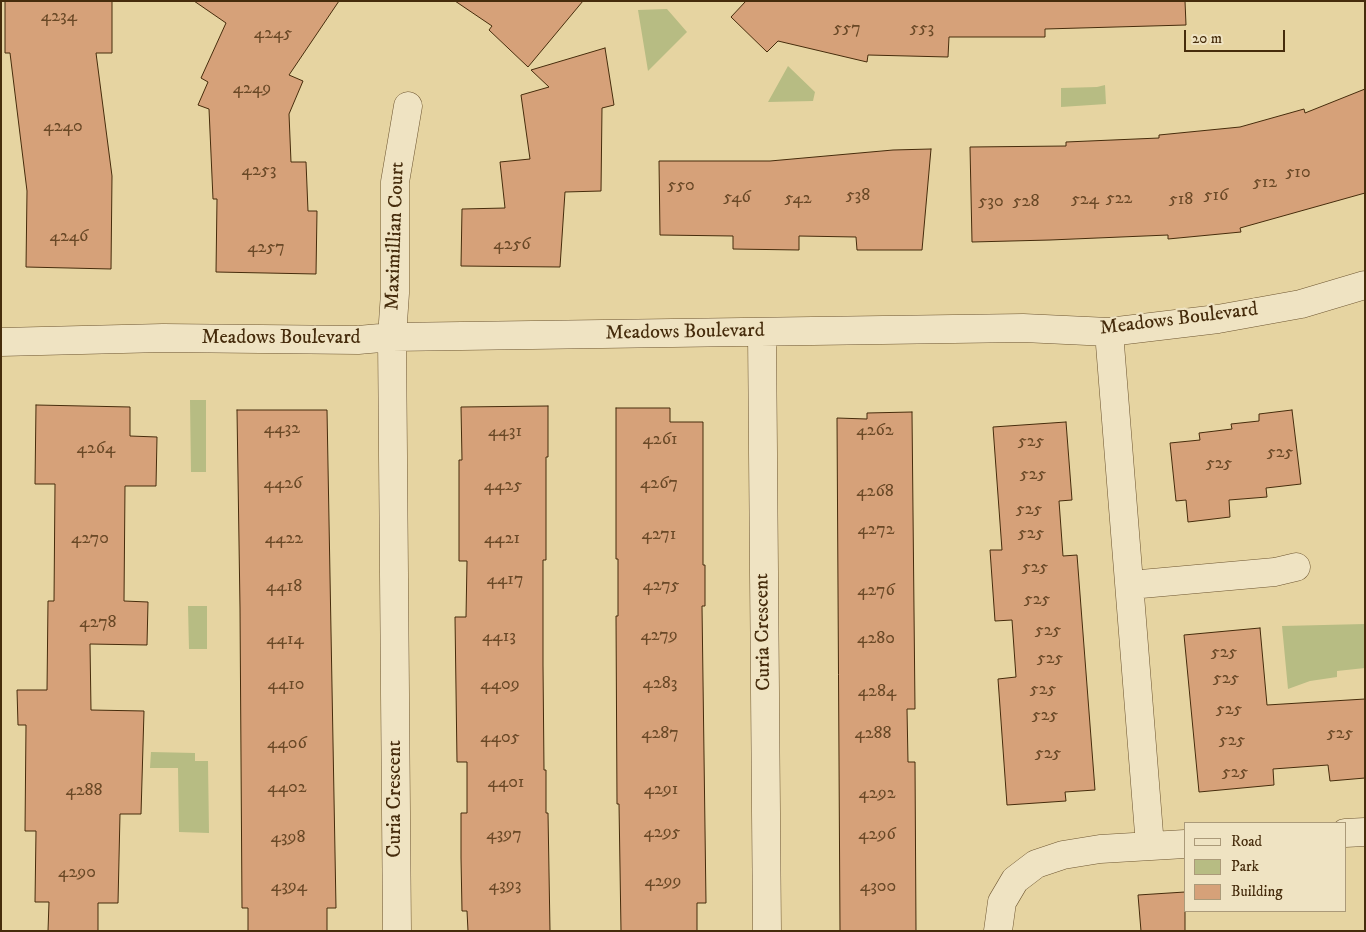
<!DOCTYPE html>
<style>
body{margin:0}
#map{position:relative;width:1366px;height:932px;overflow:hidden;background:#e6d4a1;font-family:"IM FELL DW Pica",serif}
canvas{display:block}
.frame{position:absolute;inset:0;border:2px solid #462c0c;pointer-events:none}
.legend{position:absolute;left:1184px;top:822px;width:162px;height:90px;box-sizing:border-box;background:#efe3c2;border:1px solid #ab9a79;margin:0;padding:6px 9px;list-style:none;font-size:15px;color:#462c0c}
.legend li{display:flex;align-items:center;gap:10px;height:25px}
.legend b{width:25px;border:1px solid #ab9a79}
.scale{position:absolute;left:1184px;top:30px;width:101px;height:22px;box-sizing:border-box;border:2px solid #462c0c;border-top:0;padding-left:6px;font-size:15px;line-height:18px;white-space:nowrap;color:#462c0c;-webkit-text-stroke:4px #efe3c2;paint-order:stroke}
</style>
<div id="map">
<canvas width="1366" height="932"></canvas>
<div class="frame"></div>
<ul class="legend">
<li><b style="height:6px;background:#efe3c2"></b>Road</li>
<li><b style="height:14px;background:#b7bc83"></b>Park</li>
<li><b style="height:14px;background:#d6a179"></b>Building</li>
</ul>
<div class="scale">20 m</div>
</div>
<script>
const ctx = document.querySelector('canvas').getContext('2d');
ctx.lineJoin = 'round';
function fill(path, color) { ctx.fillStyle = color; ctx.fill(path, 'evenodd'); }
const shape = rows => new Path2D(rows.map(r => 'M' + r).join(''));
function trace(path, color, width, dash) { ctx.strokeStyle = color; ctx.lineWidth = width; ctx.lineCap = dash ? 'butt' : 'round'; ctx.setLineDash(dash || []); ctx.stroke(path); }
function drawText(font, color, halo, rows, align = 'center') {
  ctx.font = font + ' "IM FELL DW Pica",serif'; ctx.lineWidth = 4.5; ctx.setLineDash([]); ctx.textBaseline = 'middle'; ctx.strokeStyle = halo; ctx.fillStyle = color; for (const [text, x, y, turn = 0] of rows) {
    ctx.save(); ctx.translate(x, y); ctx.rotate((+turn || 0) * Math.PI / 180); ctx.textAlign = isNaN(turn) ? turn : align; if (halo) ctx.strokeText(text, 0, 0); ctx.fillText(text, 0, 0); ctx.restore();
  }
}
const green = shape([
 [667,9,687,32,648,71,638,10],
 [788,66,815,92,813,101,768,102],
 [1105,85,1106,104,1061,107,1061,88,1097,87],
 [190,400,206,400,206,472,191,472],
 [188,606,207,606,207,649,189,649],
 [1365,624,1365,668,1337,671,1337,677,1310,681,1288,689,1282,626],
 [151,752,195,753,195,761,208,761,209,833,179,832,178,768,150,768]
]);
const building = shape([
 [5,1,112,1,112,53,96,53,112,176,111,269,26,267,27,191,10,53,5,53,5,1],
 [194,1,339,1,289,75,303,81,289,114,291,162,306,162,308,211,317,211,316,274,216,272,217,199,213,199,209,109,198,105,208,82,201,78,226,23,194,1],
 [455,1,583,1,528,67,489,30,492,26,455,1],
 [746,1,1185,1,1186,25,1045,29,1045,37,949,37,948,57,868,55,867,62,778,41,767,52,731,17,746,1],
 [605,48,614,105,602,108,601,191,565,192,560,267,461,266,462,209,505,208,500,162,530,159,521,95,549,87,531,70,605,48],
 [1365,89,1365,193,1240,228,1241,232,1168,239,1168,235,1050,240,972,242,970,147,1066,146,1066,142,1159,138,1159,135,1240,127,1304,109,1305,113,1365,89],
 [931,149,922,250,857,250,856,237,799,236,799,250,733,249,733,236,660,235,659,161,770,161,893,150,931,149],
 [36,405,130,407,130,436,157,437,156,486,125,486,124,601,148,602,147,645,90,644,91,710,144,711,141,814,120,814,118,903,98,903,98,931,48,931,49,902,35,902,36,831,25,831,26,725,18,725,17,690,47,690,48,601,54,601,55,484,35,484,36,405],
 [548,406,548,457,546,457,546,560,543,560,543,665,544,770,546,770,546,813,548,813,550,931,468,931,467,911,462,911,461,858,461,813,467,813,467,762,457,762,455,617,466,617,467,561,459,561,459,460,462,460,461,407,548,406],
 [616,408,670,408,670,422,703,422,703,565,705,565,705,606,702,606,706,903,697,903,697,931,621,931,619,804,617,804,616,616,618,616,618,559,616,559,616,408],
 [237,410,327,410,336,908,327,908,327,931,248,931,248,908,242,908,240,608,237,410],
 [1292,410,1301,484,1266,488,1267,497,1229,500,1230,517,1188,522,1186,500,1176,501,1170,443,1200,440,1199,433,1232,429,1231,424,1259,421,1259,414,1292,410],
 [912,412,915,709,907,709,908,762,915,762,916,931,840,931,837,418,867,419,867,413,912,412],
 [1066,422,1072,500,1059,501,1063,556,1077,555,1095,790,1065,792,1066,801,1007,805,998,679,1016,677,1012,620,995,621,990,550,1002,550,993,427,1066,422],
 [1260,628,1267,705,1365,699,1365,778,1330,781,1328,765,1273,769,1274,785,1199,792,1184,635,1260,628],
 [1185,892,1185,931,1141,931,1138,895,1185,892]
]);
const minor = shape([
 [1109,332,1150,846],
 [762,333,767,931],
 [1,342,163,338,358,340,392,337,1023,328,1109,332,1218,319,1301,304,1365,285],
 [1130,585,1275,572,1296,567],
 [1345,833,1365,832],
 [397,931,392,337,395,293,395,182,408,106],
 [998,931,1002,902,1015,880,1036,864,1063,855,1100,849,1185,844]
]);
const numberNames = [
 ["4234",59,17],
 ["557",847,29],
 ["553",922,29],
 ["4245",273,34],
 ["4249",252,89],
 ["4240",63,127],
 ["4253",259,171],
 ["510",1298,173],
 ["512",1265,183],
 ["550",681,186],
 ["538",858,196],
 ["516",1216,196],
 ["546",737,198],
 ["542",798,199],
 ["522",1119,199],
 ["524",1085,200],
 ["518",1181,200],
 ["530",991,202],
 ["528",1026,202],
 ["4246",69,237],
 ["4256",512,245],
 ["4257",266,248],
 ["4432",282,429],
 ["4262",875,431],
 ["4431",505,432],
 ["4261",660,440],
 ["525",1031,442],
 ["4264",96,449],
 ["525",1280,453],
 ["525",1219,464],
 ["525",1033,475],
 ["4426",283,484],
 ["4267",659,484],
 ["4425",503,486],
 ["4268",875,492],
 ["525",1029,510],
 ["4272",876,530],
 ["525",1031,534],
 ["4271",659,535],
 ["4270",90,539],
 ["4422",284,539],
 ["4421",502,539],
 ["525",1035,568],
 ["4417",505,580],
 ["4275",661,586],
 ["4418",284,587],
 ["4276",876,591],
 ["525",1037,600],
 ["4278",98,623],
 ["525",1048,631],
 ["4279",659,636],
 ["4413",499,637],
 ["4280",876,639],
 ["4414",285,640],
 ["525",1224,653],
 ["525",1050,659],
 ["525",1226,679],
 ["4283",660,684],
 ["4410",286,685],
 ["4409",500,685],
 ["525",1043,690],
 ["4284",877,692],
 ["525",1229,710],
 ["525",1045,716],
 ["4287",660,734],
 ["4288",873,734],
 ["525",1340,734],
 ["4405",500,738],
 ["525",1232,741],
 ["4406",287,744],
 ["525",1048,754],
 ["525",1235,773],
 ["4401",506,783],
 ["4402",287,788],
 ["4291",661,790],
 ["4288",84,791],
 ["4292",877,794],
 ["4295",662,833],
 ["4397",504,835],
 ["4296",877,835],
 ["4398",288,838],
 ["4290",77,873],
 ["4299",663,882],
 ["4393",505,886],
 ["4394",289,887],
 ["4300",878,887]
];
const streetNames = [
 ["Maximillian Court",396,236,-88],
 ["Meadows Boulevard",1179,320,-7],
 ["Meadows Boulevard",685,333,-1],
 ["Meadows Boulevard",281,339],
 ["Curia Crescent",764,632,-91],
 ["Curia Crescent",396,799,-90]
];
fill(green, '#b7bc83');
fill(building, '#d6a179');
trace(building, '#462c0c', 1);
trace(minor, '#6e5631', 29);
trace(minor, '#efe3c2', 28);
drawText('18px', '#6a4927', null, numberNames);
drawText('20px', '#462c0c', '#efe3c2', streetNames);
</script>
